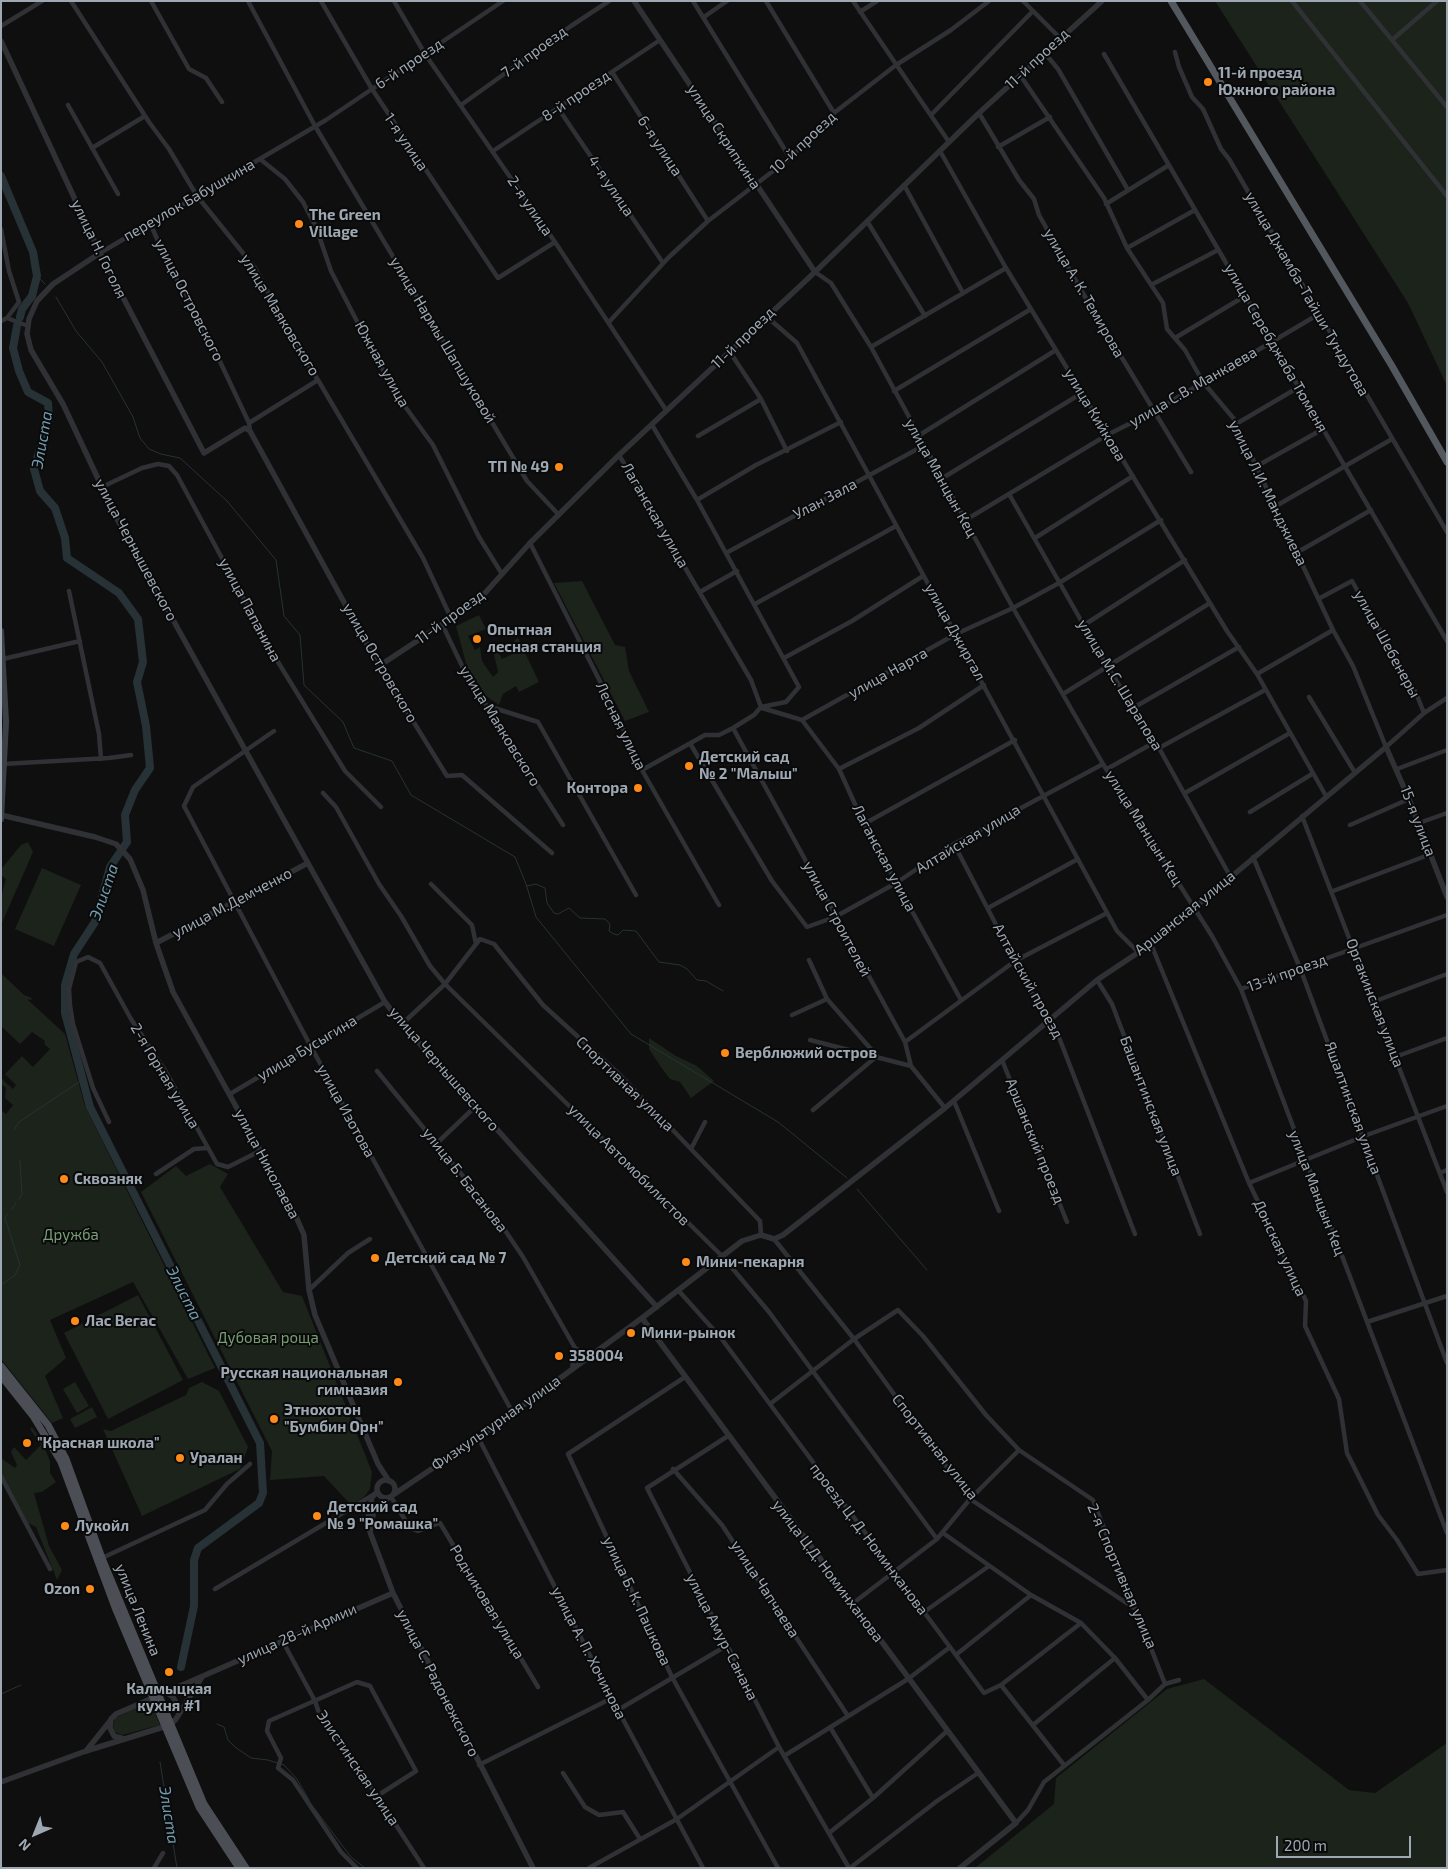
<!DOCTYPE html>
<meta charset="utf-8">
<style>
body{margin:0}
#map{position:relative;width:1448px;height:1869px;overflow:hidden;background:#0f0f10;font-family:"Exo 2",sans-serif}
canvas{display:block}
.frame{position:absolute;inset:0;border:2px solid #9ea8b2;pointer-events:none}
.north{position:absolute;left:10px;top:1809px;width:50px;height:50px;-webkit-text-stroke:4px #0a0a0b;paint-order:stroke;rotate:224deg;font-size:14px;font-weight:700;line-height:20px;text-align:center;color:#9ea8b2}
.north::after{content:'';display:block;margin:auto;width:18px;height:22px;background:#9ea8b2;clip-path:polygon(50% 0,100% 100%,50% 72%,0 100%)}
.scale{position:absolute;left:1276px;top:1836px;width:135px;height:22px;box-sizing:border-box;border:2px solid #9ea8b2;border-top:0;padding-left:6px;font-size:15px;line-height:18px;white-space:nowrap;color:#9ea8b2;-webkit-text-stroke:4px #0a0a0b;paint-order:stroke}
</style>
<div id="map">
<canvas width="1448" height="1869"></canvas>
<div class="frame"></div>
<div class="north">N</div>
<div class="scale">200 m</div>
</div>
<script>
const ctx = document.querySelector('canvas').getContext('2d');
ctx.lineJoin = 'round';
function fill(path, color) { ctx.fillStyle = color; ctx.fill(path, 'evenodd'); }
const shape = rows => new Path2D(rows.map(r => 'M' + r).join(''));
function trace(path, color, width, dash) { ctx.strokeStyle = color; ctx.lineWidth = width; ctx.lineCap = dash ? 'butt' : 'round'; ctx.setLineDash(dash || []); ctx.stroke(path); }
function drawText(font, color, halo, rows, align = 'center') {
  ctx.font = font + ' "Exo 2",sans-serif'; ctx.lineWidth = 4; ctx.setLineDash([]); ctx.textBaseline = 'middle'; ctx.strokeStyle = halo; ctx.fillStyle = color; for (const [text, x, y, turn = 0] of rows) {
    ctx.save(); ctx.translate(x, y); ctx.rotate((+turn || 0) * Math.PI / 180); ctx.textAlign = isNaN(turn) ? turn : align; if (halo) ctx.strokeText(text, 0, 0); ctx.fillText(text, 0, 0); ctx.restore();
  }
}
const green = shape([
 [1215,1,1447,1,1447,386,1408,303],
 [582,581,615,645,625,647,629,671,649,712,625,721,554,583],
 [479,615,486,629,468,636,475,650,480,647,482,661,493,677,498,672,493,650,496,648,502,659,515,653,519,651,514,641,518,638,539,682,519,692,516,686,503,694,499,705,486,696,467,667,456,626],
 [28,842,33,852,1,925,1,897,6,879,2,876,2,868,21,845],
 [42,868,81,885,54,946,15,929],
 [1,973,24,995,32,998,31,1000,27,999,65,1034,85,1106,215,1368,188,1379,133,1282,50,1320,66,1358,45,1376,63,1418,52,1423,1,1359,1,1110,6,1114,13,1105,5,1098,6,1088,1,1084,1,1078,13,1089,16,1085,5,1074,22,1056,33,1067,50,1049,44,1044,45,1041,32,1032,20,1044,1,1026],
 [649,1038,676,1056,697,1066,714,1081,691,1098,680,1082,670,1079,661,1067,649,1049],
 [210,1164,228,1174,220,1187,283,1292,302,1296,372,1472,370,1489,364,1497,351,1505,324,1476,270,1480,272,1451,141,1192,176,1166,186,1176],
 [138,1295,183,1380,108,1419,64,1333],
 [75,1382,89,1406,77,1413,63,1389],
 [202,1382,219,1391,248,1447,240,1469,142,1516,103,1429,111,1431,186,1395,189,1388],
 [92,1407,97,1417,75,1428,70,1419],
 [32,1427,42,1442,50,1461,50,1473,56,1482,42,1492,34,1493,49,1546,62,1570,57,1580,36,1527,28,1523,1,1472,1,1458,15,1468,17,1465,11,1452,14,1447,26,1460,41,1445,30,1429],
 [1204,1679,1349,1790,1375,1793,1447,1743,1447,1868,975,1868,1054,1804,1056,1778,1167,1689],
 [150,1701,160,1725,122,1735,115,1732,113,1728,115,1718]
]);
const stream = shape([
 [37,276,45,284],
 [56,297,76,331,102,362,133,417,140,438,149,449,161,454,180,458,227,501,276,560,284,616,300,635,304,685,343,722,354,748,392,761,411,795,515,857,526,884,536,917,631,1034,778,1122,847,1178],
 [527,886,536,884,545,888,547,903,554,913,558,914,569,908,580,918,605,919,610,924,609,931,614,934,618,935,623,930,636,931,659,962,680,965,687,969,697,980,706,981,723,991],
 [14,1130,19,1122,82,1080],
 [857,1189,927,1270],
 [19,1199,22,1194,20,1161],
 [12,1209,16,1203],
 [1,1285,15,1275,20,1265,5,1218,7,1214],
 [1,1694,21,1685],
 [217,1724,224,1727,228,1740,235,1747,251,1758,268,1760,284,1765,297,1779,309,1800],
 [160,1762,177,1868],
 [314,1808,351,1857,365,1868]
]);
const river = shape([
 [1,176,33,252,37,276,32,296,22,309,20,317],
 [17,326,13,348,19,371,28,392,48,403,49,419,34,469,40,491,55,508,65,538,67,558,119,593,138,619,143,662,137,682,146,726,150,768,135,790,125,815,127,842,110,867,95,922,74,954,65,985,65,1013,90,1107,260,1443,263,1493,259,1503,198,1548,194,1560,194,1606,181,1667]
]);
const minor = shape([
 [71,1,149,122,169,149,197,196,255,268,299,351,318,380,423,558,451,618],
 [151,1,189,69,206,78,222,102],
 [248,1,315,126,527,481,559,515],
 [321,1,372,89,498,278,555,242],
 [394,1,425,54,555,242,666,410],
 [693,1,790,158],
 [766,1,834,113],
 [853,1,949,142],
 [1023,1,1060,38],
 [1292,1,1447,196],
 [1360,1,1447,107],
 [860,12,877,1],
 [704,17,727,1],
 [1,26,42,1],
 [1392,40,1437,1],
 [1044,52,1058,69,1128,190],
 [1175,52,1179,67,1192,97,1203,109,1221,149,1229,159,1447,532],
 [1104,54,1447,641],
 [612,72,708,221],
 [1020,75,1104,198,1127,248,1163,303,1167,329,1185,350,1203,382,1234,419,1333,630,1353,666,1386,747,1424,713,1447,698],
 [68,105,118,194],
 [461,105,571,26,609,1],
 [558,108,663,263],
 [979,113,1019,180,1034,199,1039,215,1084,295,1191,472],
 [931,115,1033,11],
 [998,147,1050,117],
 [92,148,145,116],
 [493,151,660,40],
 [940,151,1006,268,1227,631,1257,674,1333,630],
 [260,159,285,179,303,202,316,227,331,271,362,331,396,394,433,445,479,537,502,574],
 [904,185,963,293],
 [1106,204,1169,165],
 [867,221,925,316],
 [150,223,166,259,216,353,249,423,250,431],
 [1,229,9,271,19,302,7,318,1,321],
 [1127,248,1195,210],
 [100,253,326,120,503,1],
 [815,272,831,283,871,347,1013,608,1103,764,1212,936,1241,989,1447,1533],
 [1151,285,1218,250],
 [766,316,797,343,1117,931,1138,952],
 [7,318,28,326],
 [609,322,669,257,708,221,790,158,834,113,896,65,951,30,989,1],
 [1175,338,1245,296],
 [871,347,1006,268],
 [730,352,761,399,787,451],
 [894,391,1031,309],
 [249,423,318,380],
 [1236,424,1299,387],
 [698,436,761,399],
 [918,436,1056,350],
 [619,455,751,680,761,707],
 [1257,466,1323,429],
 [941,479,1082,393],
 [102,487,142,468,158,464,169,466,177,475,278,662,345,771,381,807],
 [1009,494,1107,666,1159,748,1230,876],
 [697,500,756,465,841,422],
 [1276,506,1392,439],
 [964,521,1107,435,1153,412,1319,314],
 [1035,538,1133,476],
 [530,543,615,711,642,770,719,905],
 [1298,552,1371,510],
 [726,553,923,446],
 [69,591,99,734,101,759],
 [700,592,737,571],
 [1320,598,1352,581,1416,693,1424,713],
 [755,604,896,526],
 [442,624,465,672,563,825],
 [1084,625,1185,560],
 [784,658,852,621,923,576],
 [3,659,80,641],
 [379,666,447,776,462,775,552,853],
 [1257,674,1326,796],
 [1063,694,1210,603],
 [1309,697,1354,771],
 [488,706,538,722,636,895],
 [762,708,802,720,956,634,1013,608,1059,583,1161,520],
 [1133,708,1239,647],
 [802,720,839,769,864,824,961,1000],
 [733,728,905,1042,911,1066,945,1108],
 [274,731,193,787,184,806,310,1045,513,1413],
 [691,745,772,881,807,927,835,917,896,883,954,844,1103,764],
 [1159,748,1265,690],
 [3,764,109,758,131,755],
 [839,769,919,728,984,685],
 [1107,769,1155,742],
 [1397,769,1447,750],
 [642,770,705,735,719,735,733,728,754,715,761,707,786,702,799,687,697,500,652,425],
 [323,793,336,807,379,884,401,916,430,966,445,984,722,1256,769,1312,937,1539],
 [1185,793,1290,733],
 [1250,812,1312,774],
 [1302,816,1447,1192],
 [1419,823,1447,813],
 [864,824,1015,740],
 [1350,825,1409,799],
 [954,844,1029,988,1055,1027,1135,1234],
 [1253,857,1300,968,1447,1363],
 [431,884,472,925,476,944],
 [1333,891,1431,854],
 [988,908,1078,859],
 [1151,944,1249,1183,1306,1301,1305,1326,1339,1399,1347,1453,1378,1515,1397,1540,1418,1574,1447,1570],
 [809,960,827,999,877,1056,813,1110],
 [1097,980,1112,1004,1200,1234],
 [1241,989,1447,915],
 [1373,1002,1447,974],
 [792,1015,827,999],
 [402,1024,445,984,480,939,494,944,543,1005,620,1075,760,1221,761,1235],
 [810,1040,911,1066],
 [905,1042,1015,961,1107,913],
 [1395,1057,1447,1038],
 [1002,1060,1067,1222],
 [377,1071,494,1214,523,1257,575,1348,572,1369],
 [230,1094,385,1002],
 [954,1101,999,1211],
 [109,1122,93,1088,73,1024,70,1005,69,989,76,962,88,957,100,963,131,1019,166,1072,217,1164,228,1167,260,1151],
 [437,1143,476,1106],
 [691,1149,705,1122],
 [1440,1173,1447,1170],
 [156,1174,194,1149,207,1148],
 [1249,1183,1364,1136,1447,1106],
 [774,1239,854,1339,970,1499,1137,1610],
 [309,1290,348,1253,370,1239],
 [678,1290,721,1338,984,1693,1001,1685,1064,1765],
 [1367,1322,1447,1296],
 [575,1348,589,1356],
 [685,1377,568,1454,672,1677,778,1868],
 [770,1404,854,1339,898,1310,923,1336,986,1415,1019,1450,1093,1500,1165,1684],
 [728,1436,647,1488,779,1747,849,1868],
 [478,1437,618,1710,703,1868],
 [673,1469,722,1525,848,1716],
 [1,1476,50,1569],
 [391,1497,410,1528,418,1531,440,1523,538,1687],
 [943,1533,1031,1595,1081,1623,1115,1658,1148,1700],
 [102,1558,205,1510,227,1484,250,1464],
 [215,1589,373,1495],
 [852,1604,937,1539,970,1499,1019,1450],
 [924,1612,989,1566],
 [282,1640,315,1701,320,1716,349,1753,424,1868],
 [957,1654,1031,1595],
 [1001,1685,1081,1623],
 [618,1710,726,1646],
 [1033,1725,1115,1658],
 [830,1727,873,1798],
 [784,1756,908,1679,950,1647],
 [479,1765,612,1698],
 [563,1773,585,1807,599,1815,623,1812,640,1839],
 [1016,1823,1028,1810,1044,1782,1148,1700,1165,1684,1179,1680],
 [829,1833,873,1798,946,1732],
 [154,1868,163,1853],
 [357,1868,341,1852,293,1780,278,1768,281,1758,267,1731,269,1721,357,1682,370,1686,416,1771,377,1796],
 [589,1868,677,1819,779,1747],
 [850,1868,937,1801,978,1773]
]);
const tertiary = shape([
 [634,1,815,272],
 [1,41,100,253,204,453,245,428,250,431,379,666,473,604,485,593,530,543,619,455,815,272,979,113,1102,1],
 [100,253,53,284,37,301,29,319,27,334,31,350,63,404,116,517,385,1002,402,1024,657,1307],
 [1,815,95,837,116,844,130,859,143,890,156,943,173,992,294,1212,304,1235,309,1290,315,1315,378,1464,389,1481],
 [156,943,308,863],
 [642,1318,1016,1823,960,1868],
 '377 1489a9 9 0 1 1 18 0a9 9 0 1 1-18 0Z',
 [393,1495,495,1426,642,1318,742,1241,761,1235,774,1239,783,1235,945,1108,1097,980,1151,944,1386,747,1409,799,1447,897],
 [388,1498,374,1509,370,1532,393,1593,533,1868],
 [368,1518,372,1497,377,1492],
 [166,1692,173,1697,180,1710],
 [124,1739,114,1736,110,1728,111,1719,116,1714,393,1593],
 [86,1751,110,1721],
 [1,1782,86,1751,170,1725,176,1719,202,1677]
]);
const secondary = shape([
 [1,631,6,722,1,819]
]);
const primary = shape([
 [1,1366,48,1425,66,1459,102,1558,204,1804,246,1868],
 [1,1376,33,1416,61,1462,116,1610,199,1807,239,1868]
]);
const trunk = shape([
 [1171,1,1392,366,1447,462]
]);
const markers = [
 [1208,82,5,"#ff8a18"],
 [299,224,5,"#ff8a18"],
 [559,467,5,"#ff8a18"],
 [477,639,5,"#ff8a18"],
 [689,766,5,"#ff8a18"],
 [638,788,5,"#ff8a18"],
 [725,1053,5,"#ff8a18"],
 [64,1179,5,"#ff8a18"],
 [375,1258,5,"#ff8a18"],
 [686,1262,5,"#ff8a18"],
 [75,1321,5,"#ff8a18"],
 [631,1333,5,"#ff8a18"],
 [559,1356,5,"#ff8a18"],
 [398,1382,5,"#ff8a18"],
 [274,1419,5,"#ff8a18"],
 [27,1443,5,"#ff8a18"],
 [180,1458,5,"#ff8a18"],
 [317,1516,5,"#ff8a18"],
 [65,1526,5,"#ff8a18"],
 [90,1589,5,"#ff8a18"],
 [169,1672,5,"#ff8a18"]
];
const streetNames = [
 ["7-й проезд",534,52,-36],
 ["11-й проезд",1037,59,-43],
 ["6-й проезд",409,64,-34],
 ["8-й проезд",576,96,-34],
 ["улица Скрипкина",724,137,57],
 ["1-я улица",406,142,56],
 ["10-й проезд",803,143,-43],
 ["6-я улица",660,146,57],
 ["4-я улица",611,186,56],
 ["переулок Бабушкина",189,200,-30],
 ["2-я улица",530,206,56],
 ["улица Н. Гоголя",99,249,64],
 ["улица А. К. Темирова",1084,293,60],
 ["улица Джамба-Тайши Тундутова",1307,294,60],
 ["улица Островского",189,300,63],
 ["улица Маяковского",280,315,59],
 ["11-й проезд",743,338,-44],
 ["улица Нармы Шапшуковой",443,340,59],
 ["улица Серебджаба Тюменя",1276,348,60],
 ["Южная улица",382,364,61],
 ["улица С.В. Манкаева",1193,387,-30],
 ["улица Кийкова",1095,415,59],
 ["улица Манцын Кец",941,478,61],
 ["улица Л.И. Манджиева",1268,493,64],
 ["Улан Зала",825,499,-28],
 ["Лаганская улица",655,515,60],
 ["улица Чернышевского",136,550,62],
 ["улица Папанина",250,610,62],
 ["11-й проезд",450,617,-36],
 ["улица Джиргал",955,632,61],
 ["улица Шебенеры",1387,644,61],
 ["улица Островского",380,663,60],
 ["улица Нарта",888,673,-29],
 ["улица М.С. Шарапова",1120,685,59],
 ["улица Маяковского",500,726,58],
 ["Лесная улица",621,726,64],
 ["15-я улица",1418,821,69],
 ["улица Манцын Кец",1144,828,58],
 ["Алтайская улица",968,839,-31],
 ["Лаганская улица",884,858,62],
 ["улица М.Демченко",232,903,-28],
 ["Аршанская улица",1185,913,-39],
 ["улица Строителей",837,919,62],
 ["13-й проезд",1287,973,-20],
 ["Алтайский проезд",1028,981,61],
 ["Оргакинская улица",1375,1003,69],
 ["улица Бусыгина",307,1048,-31],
 ["улица Чернышевского",444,1069,49],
 ["2-я Горная улица",165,1076,59],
 ["Спортивная улица",625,1084,44],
 ["Башантинская улица",1151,1106,69],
 ["Яшалтинская улица",1353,1108,70],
 ["улица Изотова",346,1111,61],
 ["Аршанский проезд",1035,1141,68],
 ["улица Николаева",267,1164,62],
 ["улица Автомобилистов",629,1165,45],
 ["улица Б. Басанова",465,1180,52],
 ["улица Манцын Кец",1317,1193,69],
 ["Донская улица",1280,1248,65],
 ["Физкультурная улица",496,1423,-35],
 ["Спортивная улица",935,1447,52],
 ["проезд Ц. Д. Номинханова",869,1539,53],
 ["улица Ц.Д. Номинханова",828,1571,53],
 ["2-я Спортивная улица",1122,1576,67],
 ["улица Чапчаева",765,1589,57],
 ["улица Б. К. Пашкова",637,1601,65],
 ["Родниковая улица",487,1602,59],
 ["улица Ленина",138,1610,68],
 ["улица 28-й Армии",297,1634,-24],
 ["улица Амур-Санана",722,1637,63],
 ["улица А. П. Хочинова",589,1653,63],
 ["улица С. Радонежского",438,1683,63],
 ["Элистинская улица",358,1768,56]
];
const poiNames = [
 ["11-й проезд",1218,73],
 ["Южного района",1218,90],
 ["The Green",309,215],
 ["Village",309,232],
 ["ТП № 49",549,467,"right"],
 ["Опытная",487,630],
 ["лесная станция",487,647],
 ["Детский сад",699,757],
 ["№ 2 \"Малыш\"",699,774],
 ["Контора",628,788,"right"],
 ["Верблюжий остров",735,1053],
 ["Сквозняк",74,1179],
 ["Детский сад № 7",385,1258],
 ["Мини-пекарня",696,1262],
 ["Лас Вегас",85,1321],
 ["Мини-рынок",641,1333],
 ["358004",569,1356],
 ["Русская национальная",388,1373,"right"],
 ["гимназия",388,1390,"right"],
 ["Этнохотон",284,1410],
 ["\"Бумбин Орн\"",284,1427],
 ["\"Красная школа\"",37,1443],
 ["Уралан",190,1458],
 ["Детский сад",327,1507],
 ["№ 9 \"Ромашка\"",327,1524],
 ["Лукойл",75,1526],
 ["Ozon",80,1589,"right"],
 ["Калмыцкая",169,1689,"center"],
 ["кухня #1",169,1706,"center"]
];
const parkNames = [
 ["Дружба",71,1235],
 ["Дубовая роща",268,1338]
];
const waterNames = [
 ["Элиста",42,440,-80],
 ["Элиста",104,892,-71],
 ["Элиста",184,1293,63],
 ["Элиста",169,1815,81]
];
fill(green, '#1b231b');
trace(stream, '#273236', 1);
trace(river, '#273236', 8);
trace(minor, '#2f3135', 4.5);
trace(tertiary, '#2f3135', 5.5);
trace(secondary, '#3d4146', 6);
trace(primary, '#4b4f55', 7);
trace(trunk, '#53585e', 7);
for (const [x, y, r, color] of markers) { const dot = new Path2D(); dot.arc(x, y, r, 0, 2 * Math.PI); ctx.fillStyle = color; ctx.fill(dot); trace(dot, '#0a0a0b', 2); }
drawText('15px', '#9ea8b2', '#0a0a0b', streetNames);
drawText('bold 15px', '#9ea8b2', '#0a0a0b', poiNames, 'left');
drawText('15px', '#789f74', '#0a0a0b', parkNames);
drawText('italic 16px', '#729eb1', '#0a0a0b', waterNames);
</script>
